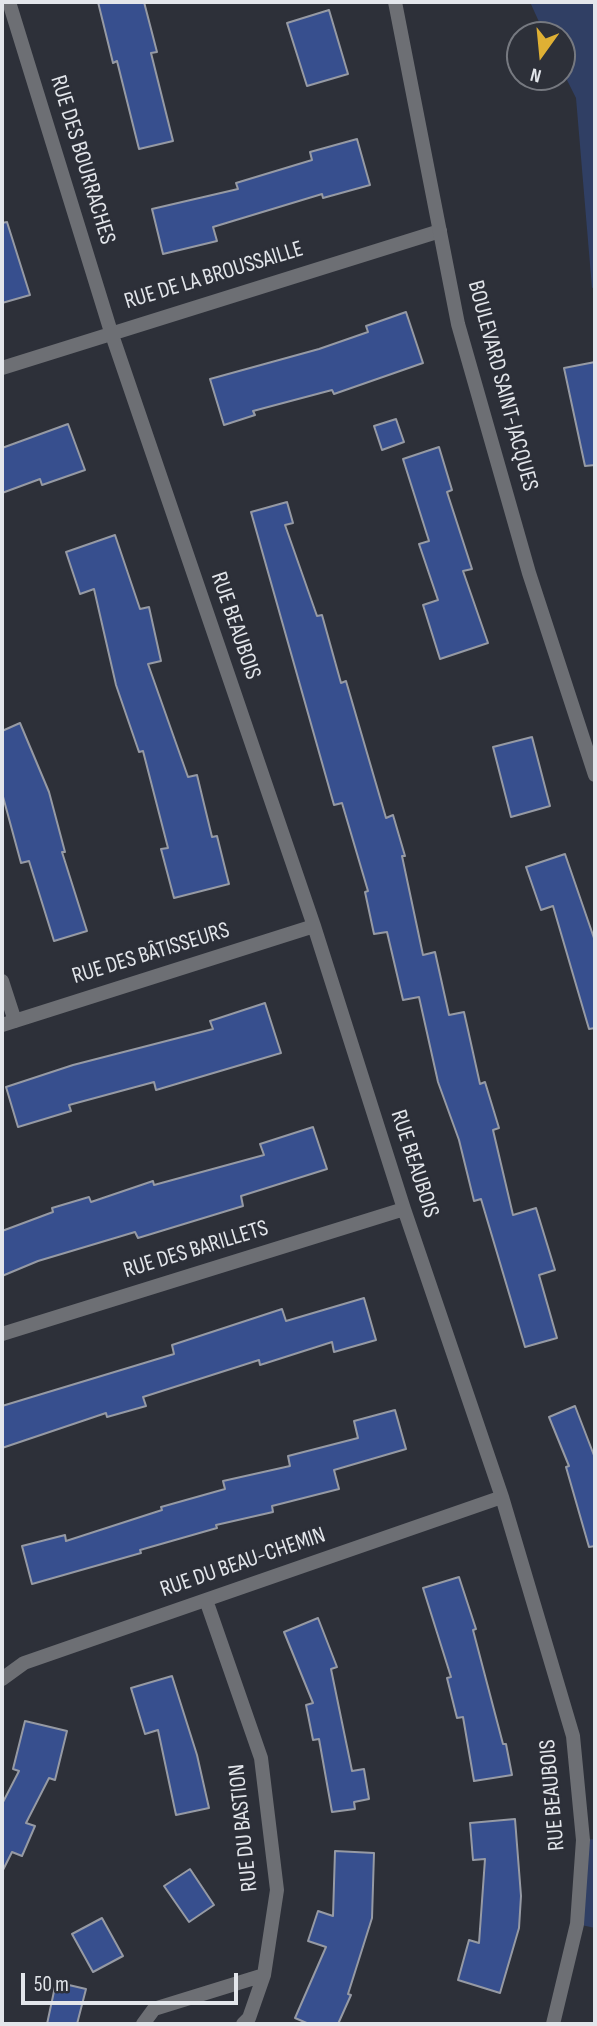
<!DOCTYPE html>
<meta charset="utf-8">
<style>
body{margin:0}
#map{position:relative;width:597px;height:2026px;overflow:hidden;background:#2d3039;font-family:"Sofia Sans Condensed",sans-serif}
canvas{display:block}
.frame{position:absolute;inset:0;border:4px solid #e3e6eb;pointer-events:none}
.north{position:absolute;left:506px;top:21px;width:70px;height:70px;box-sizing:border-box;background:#2d3039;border:2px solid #767980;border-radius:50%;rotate:195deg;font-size:19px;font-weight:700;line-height:28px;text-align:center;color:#e3e6eb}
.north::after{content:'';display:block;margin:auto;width:24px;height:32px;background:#dfb034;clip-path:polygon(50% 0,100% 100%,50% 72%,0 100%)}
.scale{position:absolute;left:21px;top:1973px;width:217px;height:32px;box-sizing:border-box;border:4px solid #e3e6eb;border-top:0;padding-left:9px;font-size:21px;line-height:24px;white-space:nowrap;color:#e3e6eb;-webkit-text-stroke:5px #2d3039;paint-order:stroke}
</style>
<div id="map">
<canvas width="597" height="2026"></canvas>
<div class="frame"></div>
<div class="north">N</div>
<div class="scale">50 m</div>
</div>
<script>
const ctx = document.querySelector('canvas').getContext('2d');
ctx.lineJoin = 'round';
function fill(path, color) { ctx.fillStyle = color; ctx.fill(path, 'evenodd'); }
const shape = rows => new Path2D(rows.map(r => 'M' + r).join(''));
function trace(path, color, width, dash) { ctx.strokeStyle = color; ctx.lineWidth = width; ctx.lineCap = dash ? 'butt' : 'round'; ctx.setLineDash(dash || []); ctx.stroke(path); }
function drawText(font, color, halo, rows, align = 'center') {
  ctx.font = font + ' "Sofia Sans Condensed",sans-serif'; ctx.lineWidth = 5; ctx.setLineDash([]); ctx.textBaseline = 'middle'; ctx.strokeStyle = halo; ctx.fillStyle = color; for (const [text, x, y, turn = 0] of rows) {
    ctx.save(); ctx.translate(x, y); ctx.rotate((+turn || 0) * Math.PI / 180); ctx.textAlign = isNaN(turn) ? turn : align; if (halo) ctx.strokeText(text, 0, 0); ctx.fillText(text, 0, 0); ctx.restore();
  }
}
const green = shape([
 [530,2,595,2,595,287,592,288,576,98,562,70,562,35,545,35],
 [595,1839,595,1928,577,1924,583,1840]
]);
const building = shape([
 [98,2,144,2,157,52,151,53,173,141,139,149,117,61,113,63,98,2],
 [329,10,348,74,307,86,287,23,329,10],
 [357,139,370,185,323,198,322,194,213,227,217,241,163,254,152,209,238,189,236,183,312,160,310,152,357,139],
 [7,222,30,295,2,303,2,223,7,222],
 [406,312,423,363,334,394,332,390,253,411,255,415,224,425,210,379,319,349,368,332,366,326,406,312],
 [595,362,595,465,585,466,564,368,595,362],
 [396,419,404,442,382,450,374,426,396,419],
 [68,424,85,470,42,485,40,479,2,493,2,448,68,424],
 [439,447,452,490,447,492,472,569,463,571,488,643,440,659,423,605,438,600,419,544,429,541,403,459,439,447],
 [287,502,293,523,285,525,317,616,322,615,341,683,346,681,386,818,393,815,405,856,402,856,423,955,435,952,449,1015,464,1012,480,1084,485,1082,499,1128,493,1130,513,1215,536,1208,555,1270,539,1275,557,1338,525,1347,481,1199,474,1201,459,1140,438,1082,419,997,403,1000,387,932,374,934,365,892,368,891,342,803,334,805,251,512,287,502],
 [115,535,140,609,149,607,161,661,148,664,188,777,197,775,212,837,217,836,229,884,174,898,161,849,168,848,143,751,139,752,116,685,94,589,80,594,66,552,115,535],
 [20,723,49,792,65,852,62,852,87,931,54,941,29,861,21,863,2,793,2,731,20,723],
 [532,737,550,806,511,817,493,747,532,737],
 [565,854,595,941,595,1028,589,1029,553,906,541,910,526,867,565,854],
 [265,1003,281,1053,156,1090,154,1082,69,1105,71,1111,18,1127,6,1087,73,1065,213,1029,210,1021,265,1003],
 [313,1127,327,1169,241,1196,243,1206,138,1238,135,1232,38,1261,2,1276,2,1231,53,1212,52,1208,89,1197,91,1202,153,1181,154,1185,264,1155,260,1144,313,1127],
 [364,1298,376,1340,334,1352,332,1342,260,1365,259,1360,143,1397,146,1406,107,1417,106,1413,2,1448,2,1406,174,1354,172,1345,282,1309,286,1321,364,1298],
 [575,1406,595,1458,595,1546,589,1547,566,1467,569,1466,549,1417,575,1406],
 [395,1410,406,1449,334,1470,339,1489,272,1506,273,1512,216,1525,217,1528,140,1550,141,1553,32,1584,22,1546,65,1535,66,1541,162,1510,161,1507,225,1489,223,1481,290,1466,288,1456,358,1438,354,1421,395,1410],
 [459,1577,476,1629,473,1630,503,1744,506,1744,512,1775,474,1781,463,1717,457,1718,447,1678,451,1677,423,1588,459,1577],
 [318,1618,337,1667,331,1669,352,1771,364,1769,369,1799,354,1802,355,1809,332,1812,319,1739,313,1740,306,1705,313,1703,284,1632,318,1618],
 [172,1676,197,1755,209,1808,176,1815,158,1730,145,1734,131,1688,172,1676],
 [25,1721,67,1731,55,1780,49,1778,26,1823,35,1826,22,1856,12,1852,2,1872,2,1804,19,1771,13,1769,25,1721],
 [515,1819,521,1896,519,1928,500,1993,458,1980,469,1940,479,1943,485,1859,473,1860,470,1823,515,1819],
 [335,1851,374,1853,372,1918,348,1994,351,1995,338,2024,309,2024,295,2018,326,1947,308,1941,318,1911,333,1916,335,1851],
 [190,1869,214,1905,189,1922,164,1886,190,1869],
 [102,1918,123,1956,93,1972,72,1934,102,1918],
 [56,1982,86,1989,77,2024,47,2024,56,1982]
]);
const minor = shape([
 [9,2,111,332,314,926,404,1209,502,1497,573,1736,583,1840,577,1924,553,2024],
 [2,368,440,231],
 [2,981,15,1021],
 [2,1025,314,926],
 [2,1334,404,1209],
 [206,1600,261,1758,277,1890,264,1975,249,2018,243,2024],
 [2,1679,24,1663,502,1497],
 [143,2024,154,2009,264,1975]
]);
const tertiary = shape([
 [395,2,458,324,529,573,595,775]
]);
const streetNames = [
 ["RUE DES BOURRACHES",82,160,73],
 ["RUE DE LA BROUSSAILLE",214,276,-17],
 ["BOULEVARD SAINT-JACQUES",502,386,75],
 ["RUE BEAUBOIS",235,626,71],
 ["RUE DES BÂTISSEURS",151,954,-17],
 ["RUE BEAUBOIS",414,1164,72],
 ["RUE DES BARILLETS",196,1250,-17],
 ["RUE DU BEAU-CHEMIN",243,1563,-19],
 ["RUE BEAUBOIS",553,1795,-95],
 ["RUE DU BASTION",244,1828,-96]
];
fill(green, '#303f64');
fill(building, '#374f8e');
trace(building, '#969aa4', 2);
trace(minor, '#6d6f74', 14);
trace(tertiary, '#6d6f74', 14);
drawText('23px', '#e3e6eb', '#2d3039', streetNames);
</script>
